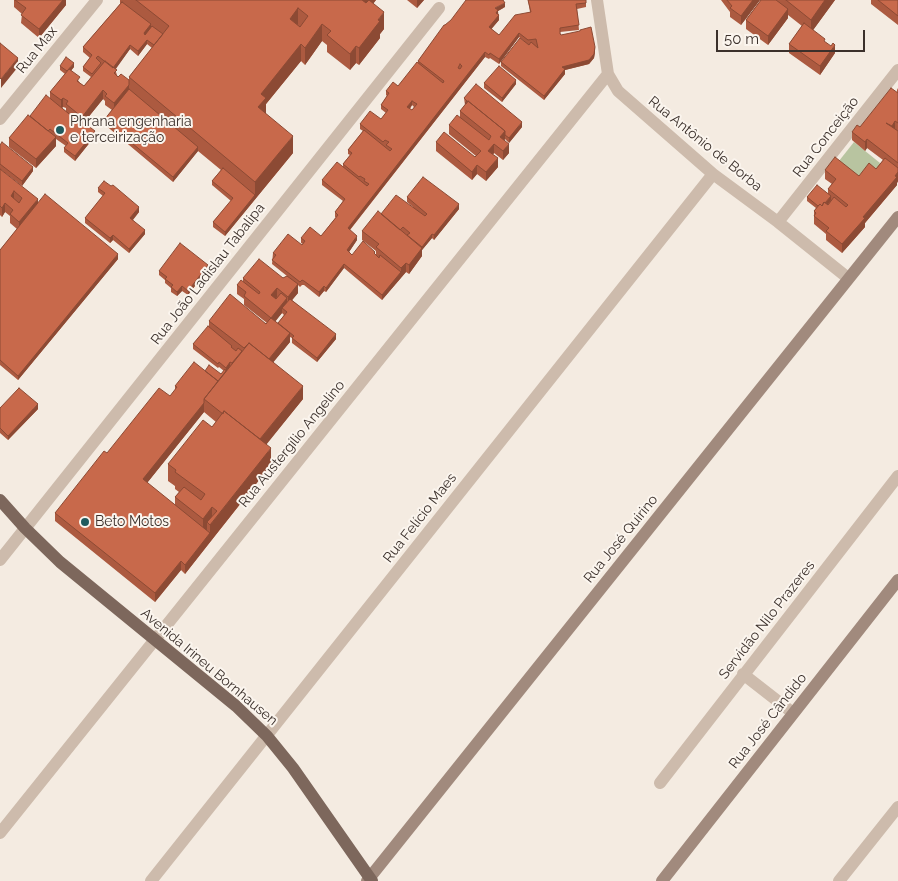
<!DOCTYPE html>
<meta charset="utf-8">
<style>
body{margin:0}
#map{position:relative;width:898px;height:881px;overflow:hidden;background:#f4ebe1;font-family:Raleway,sans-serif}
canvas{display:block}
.scale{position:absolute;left:716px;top:30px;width:149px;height:22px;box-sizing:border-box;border:2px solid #3b302b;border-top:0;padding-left:6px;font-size:15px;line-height:18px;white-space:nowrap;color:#3b302b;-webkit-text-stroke:4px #fbf5ee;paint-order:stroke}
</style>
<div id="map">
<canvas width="898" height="881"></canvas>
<div class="scale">50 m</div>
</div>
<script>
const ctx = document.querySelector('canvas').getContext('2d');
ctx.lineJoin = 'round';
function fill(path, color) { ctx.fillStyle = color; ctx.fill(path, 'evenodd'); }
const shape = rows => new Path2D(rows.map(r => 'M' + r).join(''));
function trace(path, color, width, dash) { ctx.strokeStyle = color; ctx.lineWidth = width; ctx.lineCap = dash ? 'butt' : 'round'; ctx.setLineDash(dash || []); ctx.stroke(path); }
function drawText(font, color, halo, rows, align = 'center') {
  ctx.font = font + ' Raleway,sans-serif'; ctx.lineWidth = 4; ctx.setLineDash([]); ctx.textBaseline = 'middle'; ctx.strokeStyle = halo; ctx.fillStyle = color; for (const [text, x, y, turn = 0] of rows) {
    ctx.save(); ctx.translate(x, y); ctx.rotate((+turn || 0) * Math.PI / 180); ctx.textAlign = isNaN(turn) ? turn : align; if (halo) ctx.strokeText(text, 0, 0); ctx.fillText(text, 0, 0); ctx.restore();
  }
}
const green = shape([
 [854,142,885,167,859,185,835,166]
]);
const minor = shape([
 [597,0,608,74,618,91,713,174,778,222,848,278],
 [0,119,97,0],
 [778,222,898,70],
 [0,560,439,8],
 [743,674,793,713],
 [660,783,898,476],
 [0,833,608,74],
 [151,881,713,174],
 [839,881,898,807]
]);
const secondary = shape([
 [367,881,898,217],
 [662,881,898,580]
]);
const primary = shape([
 [0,500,25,528,60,562,236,706,267,736,293,768,372,881]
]);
const wall = shape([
 [14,0,66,0,66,5,39,38,21,23,22,14,14,7],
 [120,0,376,0,373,4,384,29,380,34,380,38,359,65,356,63,350,70,327,52,327,45,322,41,305,65,301,61,266,104,266,114,293,153,225,236,213,227,213,222,231,201,212,185,212,181,221,170,198,151,173,182,104,124,104,120,112,110,105,105,105,101,103,99,82,125,95,136,75,161,64,152,64,148,66,146,56,139,56,146,36,168,9,147,9,138,30,116,50,99,50,92,65,74,60,70,60,66,74,67,71,70,80,83,84,86,91,77,83,71,83,67,90,58,83,52,83,47,120,4],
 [147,44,152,48,129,77,129,80,118,77,117,75,115,69,130,49,138,56],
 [63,107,66,108,66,111,62,108],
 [407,0,424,0,417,8],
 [528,0,586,0,586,7,577,9,579,30,560,32,561,35,580,32,580,30,595,52,594,58,589,64,565,70,565,74,544,100,501,66,501,62,530,44,528,45,519,37,499,64,490,58,489,59,485,57,350,230,357,240,349,252,352,255,375,255,376,256,376,251,362,240,362,231,381,214,413,207,407,202,407,197,459,209,434,240,432,238,422,250,422,256,409,274,406,272,382,300,344,268,326,292,324,291,319,297,304,285,302,285,300,287,298,285,298,293,292,300,336,339,317,362,292,343,292,338,290,337,290,342,273,362,303,399,266,444,271,465,185,574,181,570,155,602,55,521,55,513,107,453,170,396,175,390,175,386,205,371,221,374,224,371,219,367,218,368,193,349,193,344,209,327,209,321,267,323,244,305,244,299,237,294,237,285,243,281,243,278,283,278,287,276,272,264,273,253,302,245,303,244,301,243,301,238,321,236,336,217,335,217,335,212,343,201,322,185,322,180,343,167,343,164,350,155,348,154,348,150,363,131,360,129,360,124,381,119,386,113,381,109,381,105,387,96,386,95,386,91,398,86,418,63,418,61,445,25,505,7,498,11,499,20,491,29,499,35,530,12],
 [412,105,414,107,412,110,410,109],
 [282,313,284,315,278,323,275,321],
 [204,412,216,422,212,427,168,464,168,481,175,486,175,489,179,492,175,497,175,505,147,483],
 [721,0,760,0,741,25,730,17,730,12],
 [761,0,835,0,813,30,835,53,820,75,789,53,789,44,802,26,788,15,788,18,768,45,746,29,746,20],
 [871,0,898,0,898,25,871,4],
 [484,83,516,84,502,102,484,88],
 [898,88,898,181,897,183,897,185,865,223,865,227,842,253,826,240,826,234,814,224,814,211,816,208,807,201,807,197,828,193,828,189,832,184,825,179,825,170,859,176,876,169,883,160,867,148,865,151,852,140,852,132,860,127,897,92,897,90],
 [464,98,522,127,509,143,505,139,504,141,509,153,503,160,494,153,493,155,498,167,486,181,477,174,472,180,436,151,436,142,475,157,476,156,449,134,449,125,460,117,460,111,465,105],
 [0,145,33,171,22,186,0,169,38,203,118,259,18,380,0,365,0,250,17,229,10,223,10,216,5,212,2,217,0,215],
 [98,188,139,212,133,220,145,234,129,253,113,240,110,243,85,223,85,218,103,196,98,192],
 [208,269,188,295,182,291,177,296,171,292,171,288,165,283,165,280,159,275,159,271],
 [0,408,38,409,8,440,0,433]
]);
const shadedWall = shape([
 [63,0,66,0,66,5,39,38,39,29],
 [362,0,376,0,362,17],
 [417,0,424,0,417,8],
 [753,0,760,0,741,25,741,16],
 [825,0,835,0,811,33,811,20],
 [505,3,505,7,498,11,498,15,496,13,495,8],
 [298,8,298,25,290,19],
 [788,9,788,18,768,45,768,36],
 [384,12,384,29,380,34,380,38,359,65,359,48,378,20],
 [499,15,499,20,489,32,489,27],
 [151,24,151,29,144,38,144,33],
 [322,24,322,41,305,65,305,48],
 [519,33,519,37,499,64,499,59],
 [147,40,147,44,138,56,138,51],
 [301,44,301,61,266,104,266,115,258,107,261,94],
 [130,45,130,49,113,73,113,68],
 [835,45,835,53,820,75,820,66],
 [356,46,356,63,350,70,350,54],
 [595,47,595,52,594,58,589,64,565,70,565,74,544,100,544,96,562,67],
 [485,52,485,57,348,232,348,228],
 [18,58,18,67,1,88,1,79],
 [74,63,74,67,67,76,67,71],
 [516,80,516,84,502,102,502,98],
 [129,85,129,94,114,112,114,103],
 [103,90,103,99,82,125,82,117],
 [63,98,63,107,61,109,61,100],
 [412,101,412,105,407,112,407,107],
 [895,121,895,130,892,134,892,126],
 [522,122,522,127,509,143,509,138],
 [95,131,95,136,75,161,75,156],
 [505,131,505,139,500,146,500,137],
 [293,136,293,153,225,236,225,232,255,195,255,182],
 [56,137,56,146,36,168,36,159],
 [867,139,867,148,865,151,865,142],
 [494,144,494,153,488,160,488,151],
 [509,144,509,153,503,160,503,151],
 [198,147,198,151,173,182,173,177],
 [498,158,498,167,486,181,486,172],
 [477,165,477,174,472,180,472,172],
 [33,167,33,171,22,186,22,181],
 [898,172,898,181,897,183,897,185,865,223,865,227,842,253,842,244],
 [14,191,14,200,11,196],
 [831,196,831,200,822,212,822,208],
 [38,199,38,208,19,231,19,222],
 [5,203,5,212,2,217,2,208],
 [459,204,459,209,434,240,434,235],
 [139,207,139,212,130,223,130,218],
 [145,230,145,234,129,253,129,249],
 [432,234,432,238,422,250,422,256,409,274,409,265],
 [113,235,113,240,110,243,110,238],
 [357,236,357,240,347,255,347,250],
 [118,254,118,259,18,380,18,376],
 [406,263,406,272,382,300,382,295,401,272,401,268],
 [344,264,344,268,326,292,326,288],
 [208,265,208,269,188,295,188,291],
 [298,284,298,293,288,305,288,297],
 [182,286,182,291,177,296,177,292],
 [324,286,324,291,319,297,319,292],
 [277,288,277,297,271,304,271,295],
 [287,298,287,307,282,308,282,313,271,327,271,318],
 [290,333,290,342,267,370,267,362],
 [336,334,336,339,317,362,317,358],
 [230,362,230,366,226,372,226,368],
 [303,386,303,399,258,455,258,442],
 [204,403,204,412,143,488,143,479],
 [38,404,38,409,8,440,8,436],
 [271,448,271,465,210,542,210,525,207,522,207,530,203,536,203,519,212,507,212,523],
 [210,533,210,542,185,574,185,565],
 [181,561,181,570,155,602,155,593]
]);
const building = shape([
 [15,0,63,0,39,29,21,15,26,8,15,0],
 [136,0,362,0,366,3,369,0,384,12,378,20,380,21,359,48,356,46,350,54,327,35,331,31,322,24,305,48,301,44,261,94,266,98,258,107,293,136,255,182,129,77,169,26,136,0],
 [298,8,308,16,300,27,290,19,298,8],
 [466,0,503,0,505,3,495,8,498,10,496,13,499,15,489,27,499,35,515,15,531,12,528,0,586,0,586,3,576,4,579,25,560,28,560,34,561,35,580,31,580,30,591,27,595,47,594,54,589,60,562,67,565,69,544,96,501,62,520,38,529,45,531,42,538,48,536,39,528,40,519,33,499,59,490,53,489,55,485,52,348,228,357,236,347,250,352,255,363,241,375,252,374,253,379,258,380,255,401,272,382,295,344,264,326,288,324,286,319,292,304,281,302,280,300,282,272,260,276,255,273,253,288,234,302,245,305,241,301,238,310,227,321,236,338,215,335,212,345,199,322,180,337,162,367,186,369,184,364,181,365,179,360,176,359,177,343,164,352,153,348,150,364,130,390,151,392,149,386,145,389,142,385,140,383,142,360,124,370,111,381,119,388,110,381,105,389,93,386,91,393,82,398,86,417,62,443,83,444,81,418,61,444,25,445,25,451,20,466,0],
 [460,64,462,66,460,69,458,68,460,64],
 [412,101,417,104,412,110,407,107,412,101],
 [727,0,753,0,741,16,730,8,732,6,727,0],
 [761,0,776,0,788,9,768,36,746,20,761,0],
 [786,0,825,0,811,20,786,0],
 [878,0,898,0,898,16,878,0],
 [122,2,151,24,144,33,145,35,152,26,163,34,154,45,147,40,138,51,130,45,113,68,98,56,96,58,101,63,92,74,83,67,92,55,83,47,122,2],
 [804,23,825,39,824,41,831,46,833,43,835,45,820,66,789,44,804,23],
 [0,43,18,58,1,79,0,78,0,43],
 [66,57,74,63,67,71,60,66,66,57],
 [105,61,117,70,114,73,118,77,121,74,129,80,129,85,114,103,105,96,107,94,103,90,82,117,66,104,68,101,63,98,61,100,50,92,69,69,80,77,77,81,84,86,105,61],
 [499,66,516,80,502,98,484,83,499,66],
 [476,84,522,122,509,138,505,135,505,131,468,101,466,104,465,103,467,101,464,98,476,84],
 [891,88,898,93,898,123,895,121,892,126,886,123,898,131,898,163,867,139,865,142,852,132,857,125,860,127,891,88],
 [129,89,198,147,173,177,104,120,129,89],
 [46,95,85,127,87,125,95,131,75,156,64,148,68,143,50,129,48,131,30,116,46,95],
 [468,101,505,131,500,137,509,144,503,151,494,144,488,151,498,158,486,172,477,165,472,172,436,142,444,132,475,157,481,151,449,125,457,115,489,140,491,136,460,111,468,101],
 [28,115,56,137,36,159,9,138,28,115],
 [2,142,33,167,22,181,0,164,0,145,2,142],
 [835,157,859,176,869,163,876,169,885,158,898,168,898,172,895,176,897,177,863,217,865,218,842,244,826,231,829,228,814,216,816,213,814,211,820,204,822,206,824,202,828,205,834,197,846,207,848,205,828,189,836,179,825,170,835,157],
 [223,168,255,195,225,232,213,222,233,198,212,181,223,168],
 [0,169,38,199,19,222,10,214,13,210,5,203,2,208,0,206,0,169],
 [14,191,22,198,19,203,11,196,14,191],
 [423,177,459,204,434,235,432,234,422,247,407,235,410,233,403,227,400,230,381,214,396,195,425,216,427,214,407,197,423,177],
 [104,181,111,186,113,185,139,207,130,218,145,230,129,249,113,235,110,238,85,218,105,193,98,188,104,181],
 [817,185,831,196,825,203,824,202,822,206,820,204,818,206,807,197,817,185],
 [45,194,118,254,18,376,0,360,0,250,45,194],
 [378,211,422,248,409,265,406,263,401,268,376,247,379,244,362,231,378,211],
 [180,243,208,265,188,291,182,286,177,292,171,287,173,285,165,279,167,277,159,271,180,243],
 [259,259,283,278,287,276,298,284,288,297,277,288,271,295,276,299,281,293,287,298,271,318,290,333,269,359,249,343,244,348,209,321,230,294,266,324,269,320,271,318,244,296,246,292,237,285,241,280,259,294,260,292,243,278,259,259],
 [290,299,336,334,317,358,292,338,294,336,278,323,287,312,282,308,290,299],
 [208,326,232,346,231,347,236,351,238,348,242,351,232,363,230,362,226,368,219,362,218,364,193,344,208,326],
 [249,343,303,386,260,439,224,411,223,414,204,399,249,343],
 [194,362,218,381,204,399,204,403,143,479,210,533,185,565,181,561,155,593,55,513,104,451,107,453,159,388,170,396,177,387,175,386,194,362],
 [209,365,221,374,225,369,226,371,218,381,205,371,209,365],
 [19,388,38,404,8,436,0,428,0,408,19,388],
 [224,411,271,448,210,525,207,522,217,511,212,507,203,519,175,497,184,487,201,500,205,494,175,472,176,470,168,464,203,420,212,427,224,411]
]);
const markers = [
 [60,130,5,"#1f5a5e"],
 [85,522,5,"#1f5a5e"]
];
const streetNames = [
 ["Rua Max",37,50,-51],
 ["Rua Conceição",826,137,-52],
 ["Rua Antônio de Borba",705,144,39],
 ["Rua João Ladislau Tabalipa",208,274,-52],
 ["Rua Austergílio Angelino",292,444,-51],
 ["Rua Felício Maes",420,518,-52],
 ["Rua José Quirino",621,539,-51],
 ["Servidão Nilo Prazeres",767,620,-52],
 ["Avenida Irineu Bornhausen",209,667,40],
 ["Rua José Cândido",768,721,-52]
];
const poiNames = [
 ["Phrana engenharia",70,122],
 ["e terceirização",70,138],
 ["Beto Motos",95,522]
];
fill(green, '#b8c4a0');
trace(minor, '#cdbbac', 12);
trace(secondary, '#a18a7d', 12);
trace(primary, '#7d675c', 12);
fill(wall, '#ac5a40');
fill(shadedWall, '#8c4a34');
fill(building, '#c8694b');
trace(building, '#8c4a34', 1);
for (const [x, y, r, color] of markers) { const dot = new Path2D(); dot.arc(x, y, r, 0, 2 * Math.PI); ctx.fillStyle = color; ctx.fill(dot); trace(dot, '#fbf5ee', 2); }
drawText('14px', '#3b302b', '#fbf5ee', streetNames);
drawText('14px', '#3b302b', '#fbf5ee', poiNames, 'left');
</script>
